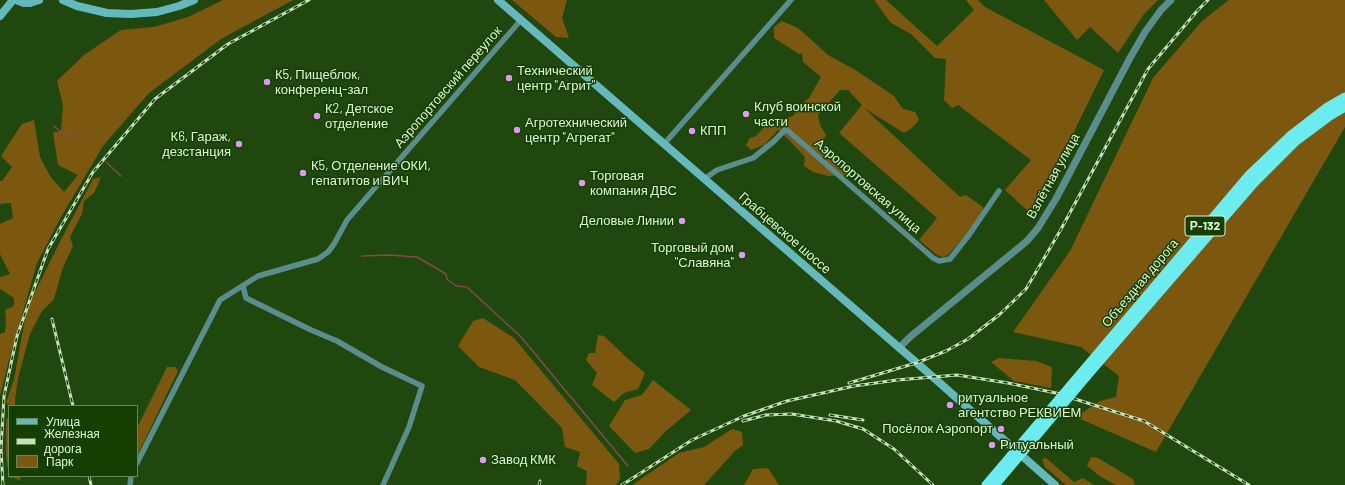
<!DOCTYPE html>
<meta charset="utf-8">
<style>
body{margin:0}
#map{position:relative;width:1345px;height:485px;overflow:hidden;background:#20480e;font-family:Barlow,sans-serif}
canvas{display:block}
.legend{position:absolute;left:8px;top:405px;width:130px;height:72px;box-sizing:border-box;background:#153e01;border:1px solid #668857;margin:0;padding:5px 7px;list-style:none;font-size:12px;color:#dff7d7}
.legend li{display:flex;align-items:center;gap:8px;height:20px}
.legend b{width:20px;border:1px solid #668857}
</style>
<div id="map">
<canvas width="1345" height="485"></canvas>
<ul class="legend">
<li><b style="height:5px;background:#65b9bc"></b>Улица</li>
<li><b style="height:5px;background:#c7e1be"></b>Железная дорога</li>
<li><b style="height:11px;background:#7b5710"></b>Парк</li>
</ul>
</div>
<script>
const ctx = document.querySelector('canvas').getContext('2d');
ctx.lineJoin = 'round';
function fill(path, color) { ctx.fillStyle = color; ctx.fill(path, 'evenodd'); }
const shape = rows => new Path2D(rows.map(r => 'M' + r).join(''));
function trace(path, color, width, dash) { ctx.strokeStyle = color; ctx.lineWidth = width; ctx.lineCap = dash ? 'butt' : 'round'; ctx.setLineDash(dash || []); ctx.stroke(path); }
function drawText(font, color, halo, rows, align = 'center') {
  ctx.font = font + ' Barlow,sans-serif'; ctx.lineWidth = 3; ctx.setLineDash([]); ctx.textBaseline = 'middle'; ctx.strokeStyle = halo; ctx.fillStyle = color; for (const [text, x, y, turn = 0] of rows) {
    ctx.save(); ctx.translate(x, y); ctx.rotate((+turn || 0) * Math.PI / 180); ctx.textAlign = isNaN(turn) ? turn : align; if (halo) ctx.strokeText(text, 0, 0); ctx.fillText(text, 0, 0); ctx.restore();
  }
}
const green = shape([
 [223,0,293,0,221,39,149,93,103,146,61,217,37,263,8,364,0,396,0,334,5,332,6,320,5,310,14,306,14,298,0,289,0,277,10,274,0,254,0,224,13,218,11,203,0,204,0,181,2,181,12,167,1,156,22,124,34,120,40,157,50,176,64,192,78,175,58,165,53,132,61,131,63,106,57,81,84,55,121,30,154,27,188,17],
 [512,0,567,0,562,18,569,38,556,37],
 [874,0,886,0,937,46,974,10,966,0,978,0,985,7,1104,70,1036,210,1031,214,1005,190,1031,160,958,105,952,108,944,100,946,59,935,58,911,34,891,23],
 [1044,0,1158,0,1144,14,1118,53,1090,27,1077,40],
 [1229,0,1345,0,1345,127,1156,452,1076,417,1100,401,1116,397,1119,376,1081,347,1013,332,1070,251,1153,78,1202,21],
 [782,21,798,28,828,55,857,71,894,96,903,109,915,112,919,120,912,128,904,133,864,108,960,197,966,195,983,207,983,211,968,233,948,255,943,257,937,255,919,240,937,218,839,133,862,105,848,90,840,90,818,115,820,125,826,135,823,141,822,150,848,170,848,175,828,176,813,172,804,166,805,157,788,139,778,130,764,145,751,150,746,145,750,138,756,136,771,120,787,118,793,116,800,105,809,98,821,77,803,62,802,53,799,54,774,38,774,27],
 [101,177,94,193,84,201,82,214,70,237,73,246,63,267,54,299,42,311,30,334,18,378,15,400,15,406,10,406,10,405,6,403,14,379,27,308,66,230,93,179],
 [483,318,514,338,619,464,620,479,616,485,586,485,587,471,577,466,580,452,565,447,562,428,515,380,479,367,458,346,473,321],
 [598,335,604,336,626,357,645,373,638,389,624,393,614,402,592,385,597,373,586,360,589,353,595,353],
 [999,358,1036,361,1052,367,1051,388,1014,381,991,362],
 [167,367,175,367,178,371,137,456,137,428],
 [653,380,691,410,665,432,649,449,635,453,609,426,625,400,642,395],
 [9,416,9,476,20,476,20,481,15,478,9,478,6,455,6,420],
 [732,429,742,432,743,445,735,451,704,485,632,485,679,453,704,447],
 [1091,457,1098,458,1133,479,1135,485,1116,485,1101,477,1087,466],
 [1046,458,1074,482,1083,478,1094,485,1066,485,1045,467,1042,459],
 [768,468,779,485,744,485,753,469]
]);
const stream = shape([
 [54,126,65,135,75,136,83,142],
 [106,162,121,176],
 [362,256,389,255,417,257,446,274,447,279,456,286,467,287,521,337,628,466]
]);
const minor = shape([
 [664,144,791,0],
 [704,179,717,170,753,158,773,142,786,129,933,258,939,261,950,259,969,235,999,191],
 [243,286,246,298,311,330,337,341,382,367,422,386,409,427,383,485],
 [137,463,220,300,258,276,318,259,328,252,334,244,347,220,521,20],
 [130,485,131,476]
]);
const tertiary = shape([
 [899,348,910,337,1027,241,1038,228,1057,197,1130,58,1145,32,1161,10,1171,0]
]);
const secondary = shape([
 [16,0,24,3,30,3,39,0],
 [63,0,77,6,107,13,131,14,157,12,179,6,194,0],
 [498,0,933,377,1055,485],
 [0,16,13,0]
]);
const trunk = shape([
 [1082,372,1249,175,1291,135,1326,108,1345,97],
 [1086,377,1254,183,1295,142,1330,116,1345,107]
]);
const rail = shape([
 [52,319,73,406],
 [849,383,916,363,946,351,968,339,999,315,1026,289,1060,231,1148,69,1197,11,1208,0],
 [830,415,863,420],
 [743,421,766,415,792,414,836,421,863,429,894,449,933,485],
 [89,476,91,485],
 [3,485,1,449,4,396,17,336,48,249,93,172,155,99,228,44,309,0],
 [539,485,540,481],
 [622,485,692,440,744,416,787,401,854,386,897,380,957,375,1008,383,1056,393,1144,421,1249,485]
]);
const trunkBridge = shape([
 [986,485,1082,372],
 [995,485,1086,377]
]);
const markers = [
 [509,78,4,"#dd99f3"],
 [267,82,4,"#dd99f3"],
 [746,114,4,"#dd99f3"],
 [317,116,4,"#dd99f3"],
 [517,130,4,"#dd99f3"],
 [692,131,4,"#dd99f3"],
 [239,144,4,"#dd99f3"],
 [303,173,4,"#dd99f3"],
 [582,183,4,"#dd99f3"],
 [682,221,4,"#dd99f3"],
 [742,255,4,"#dd99f3"],
 [950,405,4,"#dd99f3"],
 [1001,429,4,"#dd99f3"],
 [992,445,4,"#dd99f3"],
 [483,460,4,"#dd99f3"]
];
const shields = [
 [1205,226,40]
];
const shieldNames = [
 ["Р-132",1205,226]
];
const poiNames = [
 ["Технический",517,71],
 ["центр \"Агрит\"",517,86],
 ["К5, Пищеблок,",275,75],
 ["конференц-зал",275,90],
 ["Клуб воинской",754,107],
 ["части",754,122],
 ["К2, Детское",325,109],
 ["отделение",325,124],
 ["Агротехнический",525,123],
 ["центр \"Агрегат\"",525,138],
 ["КПП",700,131],
 ["К6, Гараж,",231,137,"right"],
 ["дезстанция",231,152,"right"],
 ["К5, Отделение ОКИ,",311,166],
 ["гепатитов и ВИЧ",311,181],
 ["Торговая",590,176],
 ["компания ДВС",590,191],
 ["Деловые Линии",674,221,"right"],
 ["Торговый дом",734,248,"right"],
 ["\"Славяна\"",734,263,"right"],
 ["ритуальное",958,398],
 ["агентство РЕКВИЕМ",958,413],
 ["Посёлок Аэропорт",993,429,"right"],
 ["Ритуальный",1000,445],
 ["Завод КМК",491,460]
];
const streetNames = [
 ["Аэропортовский переулок",448,87,-49],
 ["Взлётная улица",1053,176,-61],
 ["Аэропортовская улица",868,186,41],
 ["Грабцевское шоссе",785,233,41],
 ["Объездная дорога",1140,283,-50]
];
fill(green, '#7b5710');
trace(stream, '#834a4f', 1.5);
trace(minor, '#5a8d8e', 5.5);
trace(tertiary, '#5a8d8e', 7);
trace(secondary, '#65b9bc', 8);
trace(trunk, '#6cecef', 9);
trace(rail, '#c7e1be', 3);
trace(rail, '#153e01', 1.5, [4.5]);
trace(trunkBridge, '#6cecef', 9);
for (const [x, y, r, color] of markers) { const dot = new Path2D(); dot.arc(x, y, r, 0, 2 * Math.PI); ctx.fillStyle = color; ctx.fill(dot); trace(dot, '#153e01', 1.5); }
for (const [x, y, w] of shields) { const box = new Path2D(); box.roundRect(x - w / 2, y - 10, w, 20, 3); ctx.fillStyle = '#153e01'; ctx.fill(box); trace(box, '#dff7d7', 1); }
drawText('bold 12px', '#dff7d7', null, shieldNames);
drawText('13px', '#dff7d7', '#153e01', poiNames, 'left');
drawText('13px', '#dff7d7', '#153e01', streetNames);
</script>
